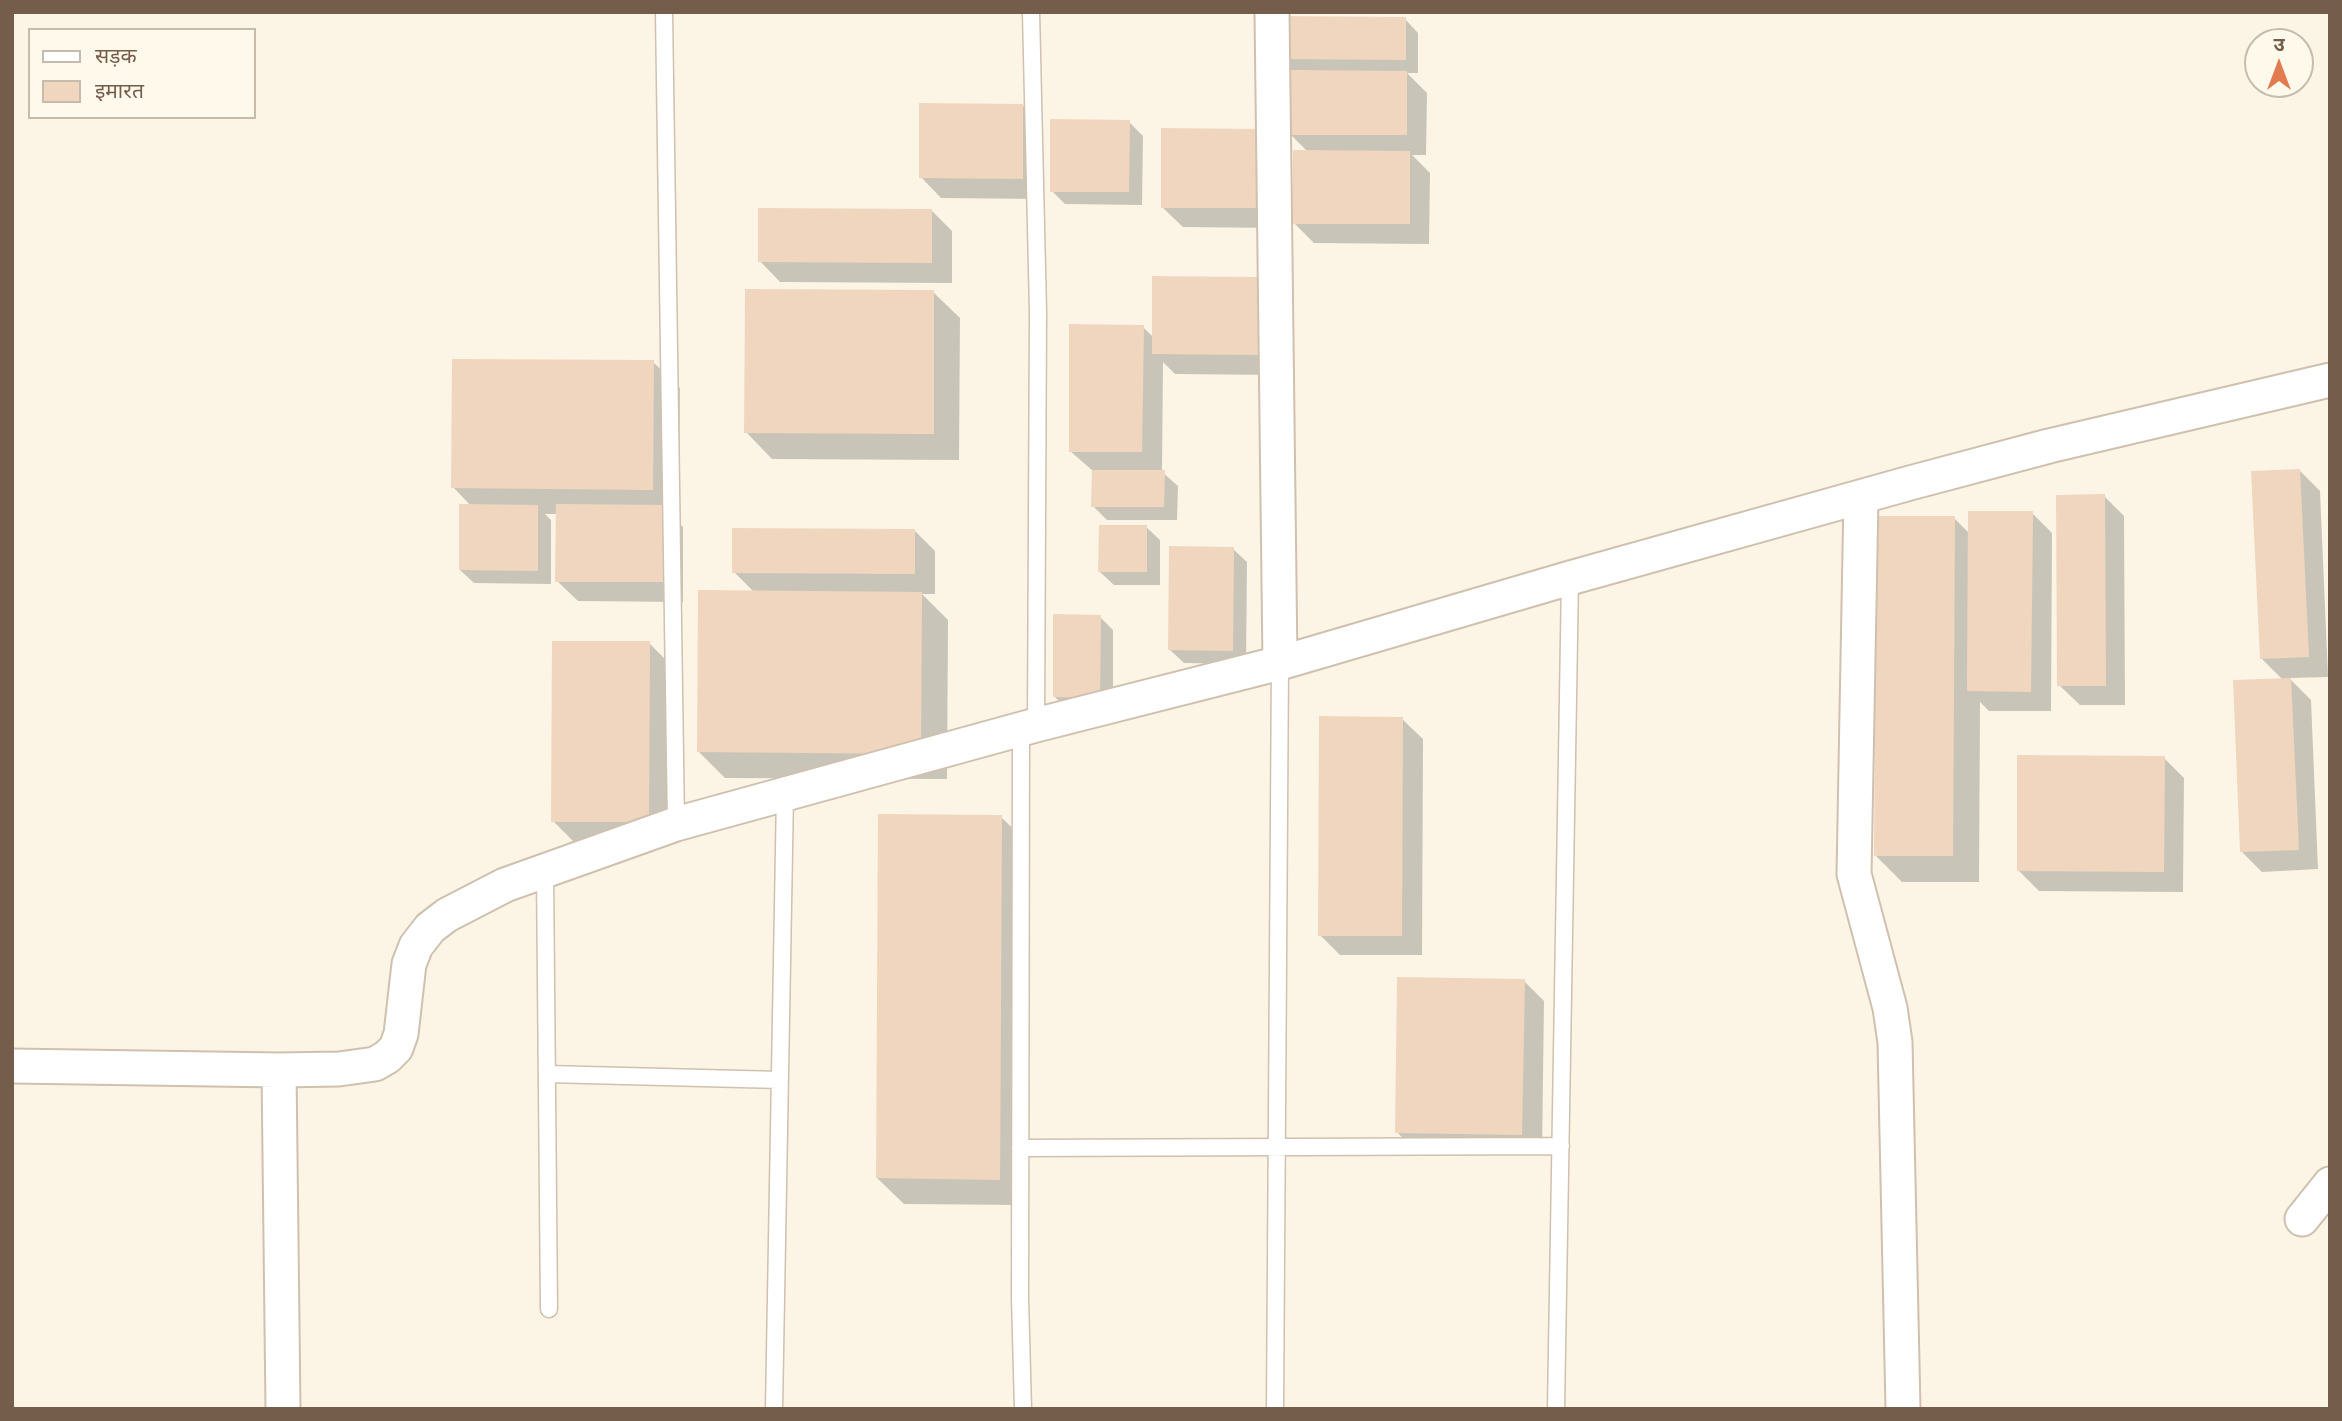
<!DOCTYPE html>
<meta charset="utf-8">
<style>
body{margin:0}
#map{position:relative;width:2342px;height:1421px;overflow:hidden;background:#fcf5e6;font-family:Lato,"Noto Sans Devanagari",sans-serif}
canvas{display:block}
.frame{position:absolute;inset:0;border:14px solid #745d4b;pointer-events:none}
.legend{position:absolute;left:28px;top:28px;width:228px;height:91px;box-sizing:border-box;background:#fff9ec;border:2px solid #c7bbac;margin:0;padding:9px 12px;list-style:none;font-size:21px;color:#745d4b}
.legend li{display:flex;align-items:center;gap:14px;height:35px}
.legend b{width:35px;border:2px solid #c7bbac}
.north{position:absolute;left:2244px;top:28px;width:70px;height:70px;box-sizing:border-box;background:#fff9ec;border:2px solid #c7bbac;border-radius:50%;rotate:0deg;font-size:19px;font-weight:700;line-height:28px;text-align:center;color:#745d4b}
.north::after{content:'';display:block;margin:auto;width:24px;height:32px;background:#e27b4f;clip-path:polygon(50% 0,100% 100%,50% 72%,0 100%)}
</style>
<div id="map">
<canvas width="2342" height="1421"></canvas>
<div class="frame"></div>
<ul class="legend">
<li><b style="height:9px;background:#fff"></b>सड़क</li>
<li><b style="height:19px;background:#f0d6be"></b>इमारत</li>
</ul>
<div class="north">उ</div>
</div>
<script>
const ctx = document.querySelector('canvas').getContext('2d');
ctx.lineJoin = 'round';
function fill(path, color) { ctx.fillStyle = color; ctx.fill(path, 'evenodd'); }
const shape = rows => new Path2D(rows.map(r => 'M' + r).join(''));
function trace(path, color, width, dash) { ctx.strokeStyle = color; ctx.lineWidth = width; ctx.lineCap = dash ? 'butt' : 'round'; ctx.setLineDash(dash || []); ctx.stroke(path); }
const shadow = shape([
 [1405,19,1418,33,1418,73,1407,73,1427,93,1426,155,1412,155,1430,173,1429,244,1314,243,1294,223,1308,152,1290,134,1277,58],
 [1023,106,1043,126,1042,199,941,198,921,177],
 [1129,122,1143,136,1142,205,1065,204,1052,191],
 [1259,131,1279,228,1183,227,1162,207],
 [932,211,952,231,952,283,780,282,760,261],
 [1260,279,1280,375,1175,374,1163,362,1162,472,1178,486,1177,520,1107,520,1093,506,1093,471,1070,451,1143,327,1154,338],
 [933,292,960,318,959,460,772,459,746,432],
 [653,362,680,388,679,515,671,515,683,527,683,602,578,601,557,581,558,514,545,514,551,520,551,584,474,583,460,570,471,506,453,487],
 [2300,471,2320,491,2328,677,2289,678,2311,700,2318,869,2262,872,2242,852,2283,680,2261,658],
 [2104,496,2124,516,2125,705,2080,705,2059,685],
 [2032,513,2052,533,2051,711,1989,711,1980,702,1979,882,1902,882,1876,856,1954,518,1969,533],
 [1146,527,1160,540,1160,585,1114,585,1100,572],
 [915,531,935,551,935,594,922,594,948,620,947,779,725,778,699,752,754,592,734,572],
 [1233,549,1247,562,1246,664,1184,663,1170,650],
 [1100,617,1113,630,1113,711,1068,710,1054,696],
 [649,643,669,663,668,842,573,841,553,821],
 [1402,719,1423,739,1422,955,1340,955,1320,935],
 [2164,758,2184,778,2183,892,2039,891,2018,870],
 [1001,817,1028,843,1025,1205,904,1204,877,1178],
 [1524,981,1544,1001,1542,1155,1417,1153,1397,1132]
]);
const building = shape([
 [1275,16,1406,17,1406,60,1275,59],
 [1289,70,1407,71,1407,135,1288,135],
 [919,103,1023,104,1023,179,919,178],
 [1050,119,1130,120,1129,192,1050,192],
 [1161,128,1260,129,1259,208,1161,208],
 [1293,150,1410,151,1410,224,1292,224],
 [758,208,932,209,932,263,758,262],
 [1152,276,1261,277,1260,355,1152,354],
 [745,289,934,290,934,434,744,433],
 [1069,324,1144,325,1142,452,1069,452],
 [452,359,654,360,653,490,451,488],
 [2300,469,2309,657,2260,659,2251,471],
 [1092,470,1165,470,1164,507,1091,507],
 [2105,494,2106,686,2057,686,2056,495],
 [459,504,538,505,538,571,459,570],
 [556,504,663,505,663,582,555,582],
 [1968,511,2033,511,2031,692,1967,691],
 [1876,516,1955,516,1953,856,1874,856],
 [1099,525,1147,525,1147,572,1098,572],
 [732,528,915,529,915,574,732,573],
 [1169,546,1234,547,1233,651,1168,650],
 [698,590,922,592,921,754,697,752],
 [1053,614,1101,615,1100,698,1053,697],
 [552,641,650,641,649,822,551,822],
 [2291,678,2299,850,2240,852,2233,680],
 [1319,716,1403,717,1402,936,1318,936],
 [2017,755,2165,756,2164,872,2017,871],
 [878,814,1002,815,1000,1180,876,1178],
 [1397,977,1525,979,1522,1135,1395,1133]
]);
const service = shape([
 [664,12,676,824],
 [1031,12,1038,312,1036,725],
 [1021,729,1020,1298,1023,1409],
 [545,872,549,1309],
 [547,1074,780,1080],
 [1020,1148,1561,1146],
 [774,1409,785,794],
 [1275,1409,1280,663],
 [1556,1409,1570,578]
]);
const minor = shape([
 [1272,12,1280,663],
 [1861,497,1854,874,1890,1008,1895,1042,1903,1409],
 [12,1066,279,1070,339,1069,375,1064,387,1057,396,1048,401,1034,409,964,416,946,430,928,447,915,505,885,676,824,1036,725,1280,663,1570,578,1910,483,2049,446,2330,380],
 [279,1070,283,1409],
 [2302,1219,2330,1184]
]);
fill(shadow, '#0003');
fill(building, '#f0d6be');
trace(service, '#cfc0af', 19);
trace(minor, '#cfc0af', 37);
trace(service, '#fff', 16);
trace(minor, '#fff', 33);
</script>
